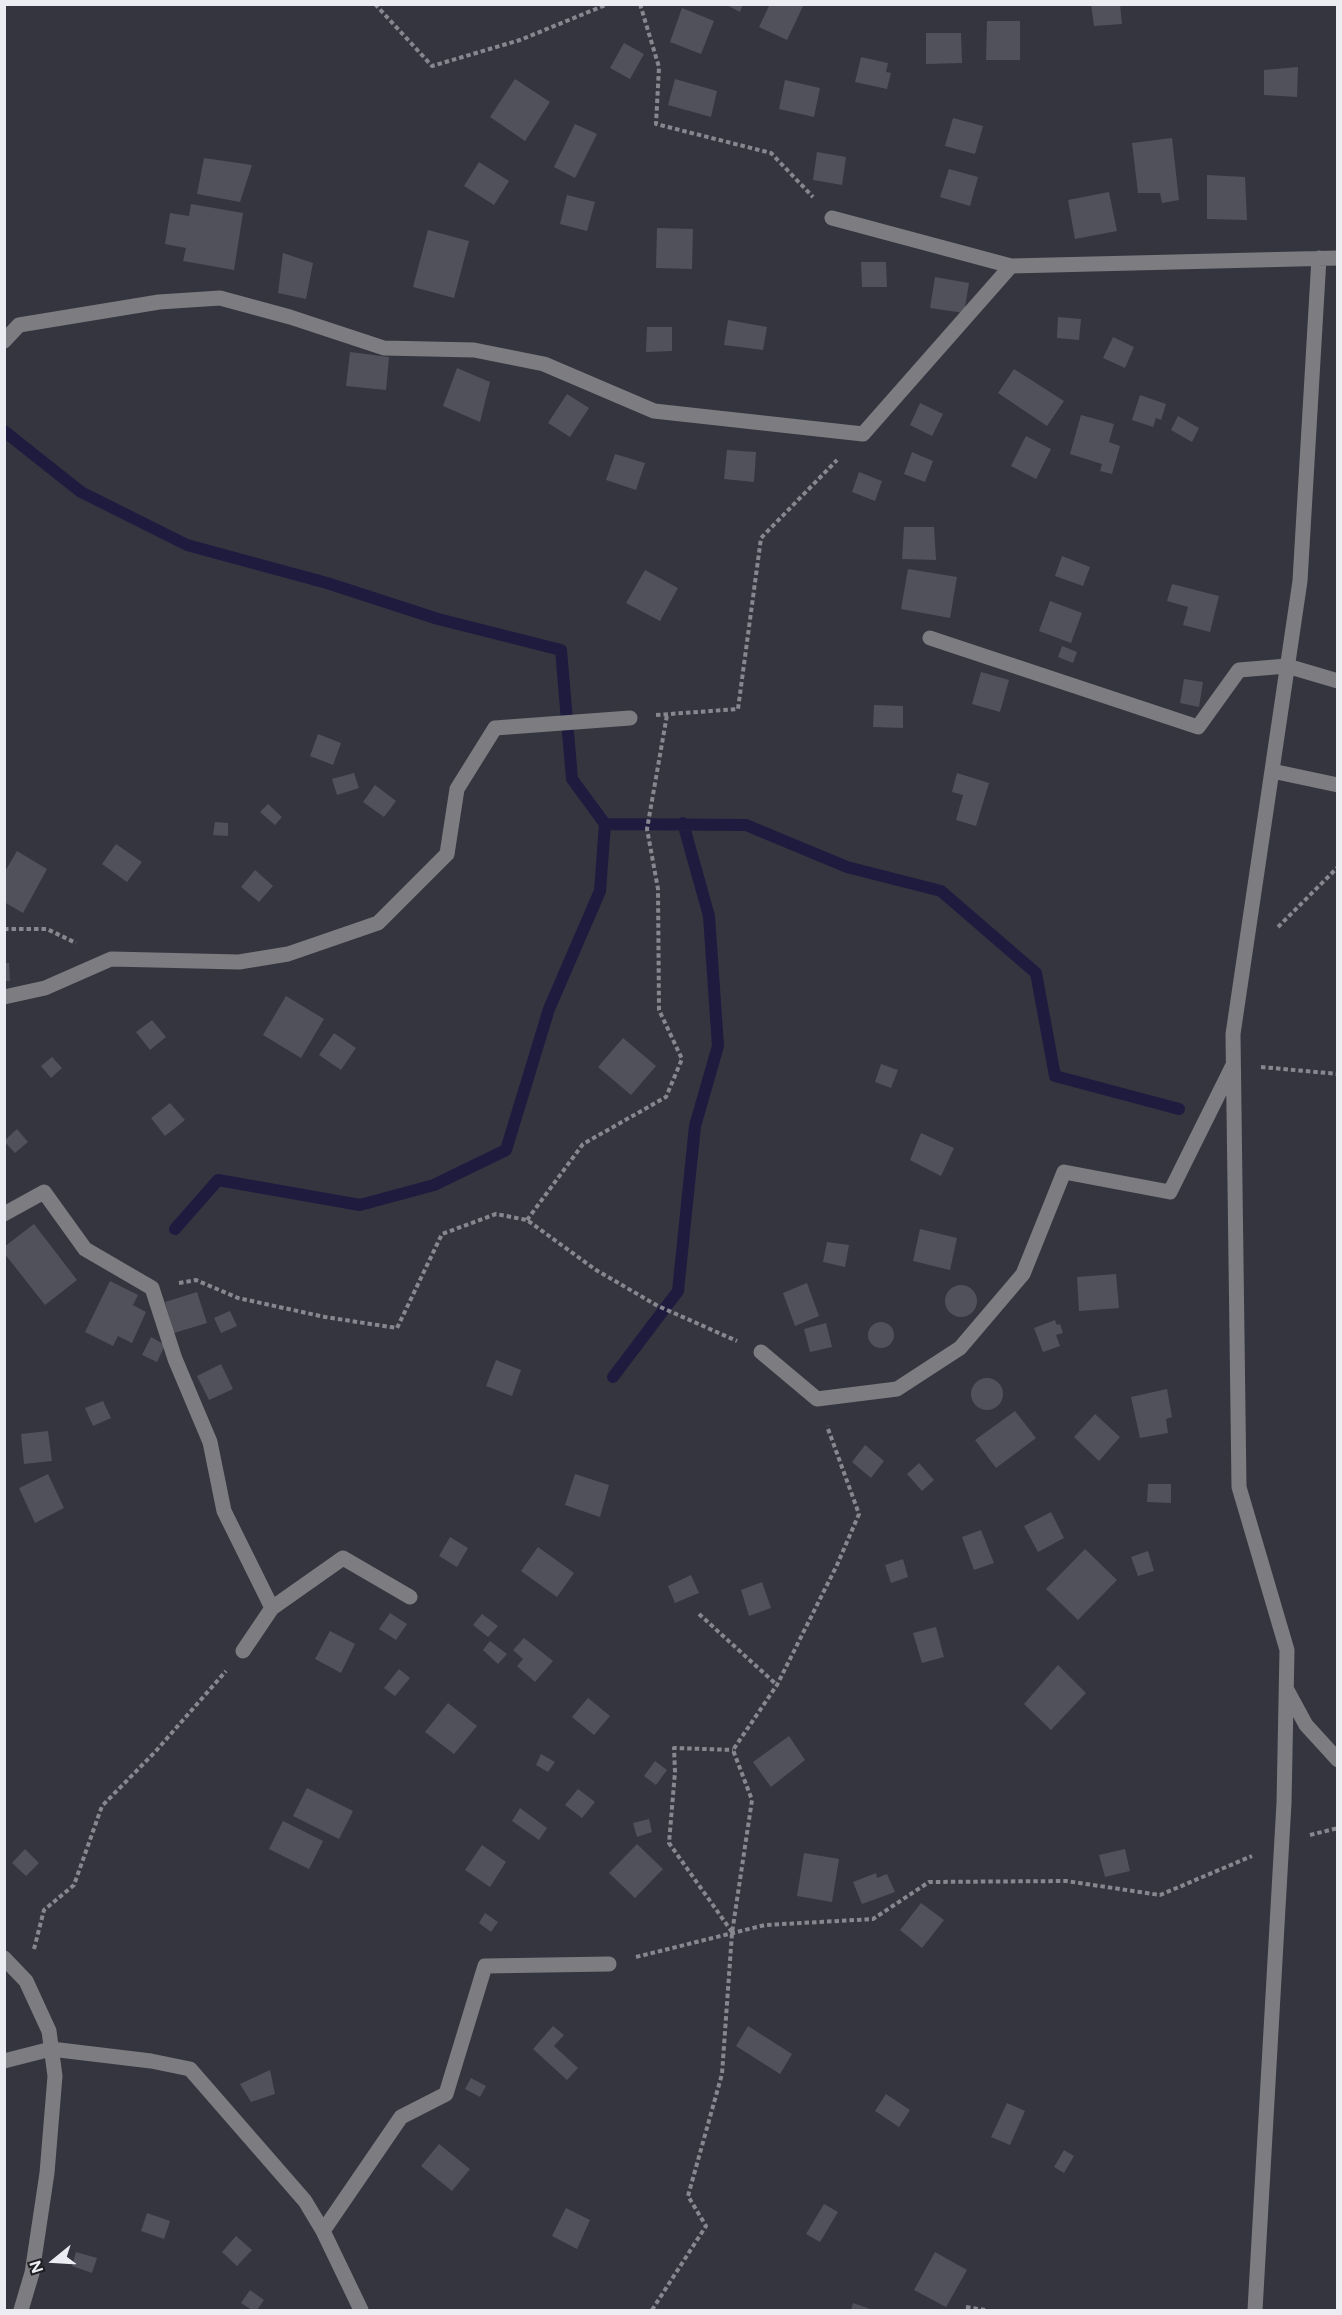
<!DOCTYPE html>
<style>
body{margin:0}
#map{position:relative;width:1342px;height:2315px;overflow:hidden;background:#353540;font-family:Figtree,sans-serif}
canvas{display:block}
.frame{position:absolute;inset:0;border:6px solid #ececf3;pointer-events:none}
.north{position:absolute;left:24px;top:2231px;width:60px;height:60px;-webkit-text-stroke:4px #1d1d22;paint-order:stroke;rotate:252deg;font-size:16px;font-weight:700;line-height:24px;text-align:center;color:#ececf3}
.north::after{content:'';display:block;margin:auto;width:21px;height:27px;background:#ececf3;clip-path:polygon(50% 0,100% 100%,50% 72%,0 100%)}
</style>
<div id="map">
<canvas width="1342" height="2315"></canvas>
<div class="frame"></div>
<div class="north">N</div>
</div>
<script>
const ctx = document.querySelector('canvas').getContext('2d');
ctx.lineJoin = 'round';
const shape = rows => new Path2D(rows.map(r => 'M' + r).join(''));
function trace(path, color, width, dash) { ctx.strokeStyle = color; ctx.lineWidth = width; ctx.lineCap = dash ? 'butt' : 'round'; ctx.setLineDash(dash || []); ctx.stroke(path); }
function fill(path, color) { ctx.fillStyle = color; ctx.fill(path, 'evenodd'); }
const stream = shape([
 [4,431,81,492,187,545,327,583,438,619,561,650,572,779,605,824,746,825,847,867,941,891,1036,973,1055,1076,1179,1109],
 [175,1229,218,1180,360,1205,434,1185,506,1150,549,1009,600,891,605,824],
 [613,1377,678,1291,695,1126,718,1046,709,916,683,823]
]);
const building = shape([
 [725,4,743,4,740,12],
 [770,4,804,4,787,40,759,27],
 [1091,4,1120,4,1122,24,1094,26],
 [682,8,714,21,701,54,670,42],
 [987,21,1020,21,1020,60,986,60],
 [926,33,961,33,962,63,926,64],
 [624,43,644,54,630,79,610,68],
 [861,57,888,63,886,72,891,73,887,89,855,82],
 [1298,67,1297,97,1264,95,1264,70],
 [515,79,550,102,525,141,490,117],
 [675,79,717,91,711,117,668,105],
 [785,80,820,88,814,117,779,109],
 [953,118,983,126,975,154,945,146],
 [575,124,597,134,575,178,554,167],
 [1172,138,1179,200,1162,203,1160,193,1138,193,1132,143],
 [817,152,846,157,842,185,813,180],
 [204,158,252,165,240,202,197,194],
 [479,162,509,181,494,205,464,186],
 [949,169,978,177,970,206,940,197],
 [1207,175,1245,177,1247,220,1207,219],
 [1109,192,1117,231,1075,239,1068,200],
 [567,195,595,202,587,231,560,224],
 [191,204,243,213,234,270,183,261,186,248,165,244,170,213,189,216],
 [657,228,693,229,692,269,656,268],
 [428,230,469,241,454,298,413,287],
 [283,253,313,263,306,299,278,293],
 [861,262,886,262,887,287,862,287],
 [935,277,969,283,964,313,930,308],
 [1058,317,1081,319,1079,340,1057,338],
 [728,320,767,327,763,350,724,345],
 [647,327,672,327,672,351,646,352],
 [1113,337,1134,347,1125,368,1103,358],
 [350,352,389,357,386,390,346,386],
 [457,368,490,382,480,422,443,406],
 [1014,369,1064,401,1047,426,998,393],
 [567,394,589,408,570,437,548,423],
 [1140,395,1166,404,1161,420,1156,418,1153,427,1132,420],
 [920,403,943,414,932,436,910,425],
 [1081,415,1114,424,1109,442,1120,446,1112,474,1100,471,1102,464,1070,454],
 [1178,416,1199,428,1192,442,1171,430],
 [1026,436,1051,449,1036,479,1011,466],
 [727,450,756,452,754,482,724,479],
 [912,452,933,461,925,482,904,474],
 [615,454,645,463,636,490,606,480],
 [859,472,882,481,875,501,852,492],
 [904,527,934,527,936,560,902,559],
 [1062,556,1090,567,1083,586,1055,576],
 [908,569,957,577,950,618,901,609],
 [645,570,678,588,660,621,626,603],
 [1172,584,1219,596,1210,632,1183,625,1188,607,1167,601],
 [1050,601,1082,613,1071,643,1039,631],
 [1062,646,1077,652,1073,663,1058,657],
 [981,672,1009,680,1000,712,972,704],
 [1184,679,1203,682,1199,707,1180,703],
 [874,705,903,706,903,728,873,727],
 [318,734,341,743,333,765,310,756],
 [354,773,359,788,337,795,332,779],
 [957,773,989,783,976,826,956,820,963,795,952,792],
 [375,785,396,801,384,817,363,802],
 [268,804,282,817,275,825,260,812],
 [215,822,228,823,228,836,213,835],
 [116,844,142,862,127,882,102,864],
 [17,851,47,869,23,913,4,902,4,873],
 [255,870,273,886,259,902,241,887],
 [4,963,9,963,10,981,4,981],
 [286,996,324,1019,301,1058,263,1035],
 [152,1020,166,1037,150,1050,136,1032],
 [334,1033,356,1048,341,1070,319,1055],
 [623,1038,656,1066,631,1095,598,1067],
 [52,1057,62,1068,51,1078,41,1066],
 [881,1064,898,1070,891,1088,875,1082],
 [170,1103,185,1120,165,1136,151,1118],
 [17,1129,28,1142,15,1153,4,1141],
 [921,1133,954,1148,941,1176,910,1160],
 [34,1224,77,1280,45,1305,4,1253,4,1247],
 [920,1229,957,1238,950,1270,913,1261],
 [827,1242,849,1245,845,1267,823,1262],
 [1116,1274,1119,1308,1079,1311,1077,1277],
 [110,1281,138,1295,133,1305,146,1312,132,1343,118,1336,113,1346,85,1332],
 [807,1283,819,1316,795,1326,783,1293],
 '945 1301a16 16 0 1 1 32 0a16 16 0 1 1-32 0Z',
 [197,1292,207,1323,174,1333,165,1302],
 [230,1311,237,1326,221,1333,214,1318],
 [1055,1320,1057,1325,1060,1324,1063,1333,1056,1335,1060,1346,1043,1352,1034,1328],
 '868 1335a13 13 0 1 1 26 0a13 13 0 1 1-26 0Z',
 [826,1323,832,1347,810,1352,804,1329],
 [151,1337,165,1345,157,1362,142,1355],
 [496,1360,521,1370,512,1396,486,1386],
 [221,1364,233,1389,209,1400,197,1376],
 '971 1394a16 16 0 1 1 32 0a16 16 0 1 1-32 0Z',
 [1167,1389,1172,1417,1166,1419,1168,1433,1140,1438,1131,1397],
 [103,1401,111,1418,93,1426,85,1408],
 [1015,1411,1036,1438,996,1468,975,1440],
 [1095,1414,1120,1437,1099,1461,1074,1437],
 [48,1431,52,1461,24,1464,21,1434],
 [865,1445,884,1461,871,1478,852,1462],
 [919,1463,934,1480,922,1491,907,1474],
 [48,1474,64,1508,35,1523,19,1488],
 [575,1474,609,1485,600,1517,565,1505],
 [1148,1484,1171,1484,1171,1503,1147,1502],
 [1051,1512,1064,1538,1038,1552,1024,1526],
 [981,1530,994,1563,974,1570,962,1537],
 [450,1537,468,1548,457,1567,439,1556],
 [538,1547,574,1573,557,1597,521,1571],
 [1085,1549,1117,1580,1078,1620,1046,1589],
 [1148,1551,1154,1571,1138,1576,1131,1557],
 [903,1559,908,1577,891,1583,885,1565],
 [691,1575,699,1593,675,1603,668,1586],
 [762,1582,771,1608,749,1616,741,1590],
 [390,1613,407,1624,396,1640,379,1629],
 [482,1614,498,1626,488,1637,473,1625],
 [936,1627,944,1657,922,1663,913,1633],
 [330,1631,355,1644,341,1673,315,1659],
 [524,1638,553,1661,535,1682,517,1666,523,1659,513,1650],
 [490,1641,507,1654,498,1664,483,1650],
 [1058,1665,1086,1693,1051,1730,1024,1704],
 [399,1669,410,1678,395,1696,384,1688],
 [588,1698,610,1716,594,1735,572,1717],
 [448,1703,477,1726,454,1754,425,1732],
 [789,1736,805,1760,771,1787,753,1762],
 [541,1754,555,1762,548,1772,536,1765],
 [655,1761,667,1770,656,1785,644,1776],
 [307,1788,353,1811,339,1839,293,1816],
 [578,1789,595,1802,582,1818,565,1805],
 [520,1808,547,1828,539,1840,512,1821],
 [649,1819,652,1832,637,1837,633,1823],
 [283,1821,323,1841,309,1869,269,1849],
 [637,1844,663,1869,635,1898,609,1873],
 [482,1845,506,1862,490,1887,465,1870],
 [25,1849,39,1863,26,1876,12,1863],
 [1125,1849,1130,1871,1105,1877,1099,1855],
 [804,1853,839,1859,832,1902,797,1896],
 [876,1873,877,1878,887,1874,895,1892,862,1904,853,1882],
 [921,1903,944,1920,922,1948,900,1930],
 [485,1913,498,1922,491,1932,479,1923],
 [553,2026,564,2035,554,2046,578,2068,567,2080,533,2049],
 [748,2026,792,2054,780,2074,736,2046],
 [270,2070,275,2094,251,2102,240,2084],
 [471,2078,486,2086,480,2097,465,2089],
 [886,2094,910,2110,899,2127,875,2111],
 [1007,2103,1025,2111,1010,2145,991,2137],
 [439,2144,470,2169,452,2191,421,2166],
 [1064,2150,1074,2156,1064,2173,1054,2167],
 [824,2204,838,2212,820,2242,806,2234],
 [566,2208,590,2220,577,2249,552,2236],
 [147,2213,170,2221,164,2239,141,2231],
 [236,2236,252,2250,237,2266,222,2252],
 [76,2252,97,2258,92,2273,72,2266],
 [935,2252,967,2270,946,2307,914,2290],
 [250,2290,264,2300,257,2310,252,2310,241,2303],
 [853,2303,873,2310,851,2310]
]);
const path = shape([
 [375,4,432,66,520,40,608,4],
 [640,4,659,67,656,124,771,153,813,197],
 [656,715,738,709,761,538,837,460],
 [1278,927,1338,867],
 [4,929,47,929,76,943],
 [1261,1067,1338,1074],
 [527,1220,583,1144,666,1097,682,1059,659,1010,658,889,647,829,667,715],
 [179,1283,196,1280,238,1298,325,1317,397,1328,442,1234,496,1214,527,1220,596,1270,658,1306,737,1341],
 [699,1614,777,1685],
 [1310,1835,1338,1828],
 [732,1932,669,1843,675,1772,674,1748,733,1750],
 [34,1949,44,1910,74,1885,102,1806,155,1752,226,1671],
 [636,1957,765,1925,873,1919,929,1882,1066,1881,1160,1895,1252,1856],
 [966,2307,985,2310],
 [652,2310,706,2226,688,2196,722,2074,732,1933,752,1800,733,1750,777,1685,837,1565,859,1514,827,1426]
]);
const minor = shape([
 [832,218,1011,266,1338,258],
 [4,341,19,325,159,302,220,298,290,317,384,348,474,350,544,364,654,411,863,434,1011,266],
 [930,638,1198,727,1239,670,1287,666,1338,681],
 [1272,771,1338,785],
 [4,997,45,988,111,959,239,962,288,954,378,923,447,854,457,789,495,728,630,718],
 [4,1214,44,1192,85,1249,152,1288,175,1359,210,1442,224,1511,272,1608,343,1558,410,1597],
 [761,1352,817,1399,897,1389,960,1348,1023,1274,1064,1172,1170,1192,1232,1067],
 [243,1651,272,1608],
 [1287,1690,1306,1725,1338,1760],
 [4,1958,26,1981,49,2031,55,2076,47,2173,32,2273,21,2310],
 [4,2061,51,2049,151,2061,190,2069,305,2201,323,2231,361,2310],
 [323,2231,401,2117,446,2094,485,1966,609,1964],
 [1255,2310,1284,1803,1287,1650,1239,1487,1233,1034,1300,581,1319,258]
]);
trace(stream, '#1f1b3f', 12);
fill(building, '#51515c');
trace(path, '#878790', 4, [4.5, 3]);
trace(minor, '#7c7c81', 15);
</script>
